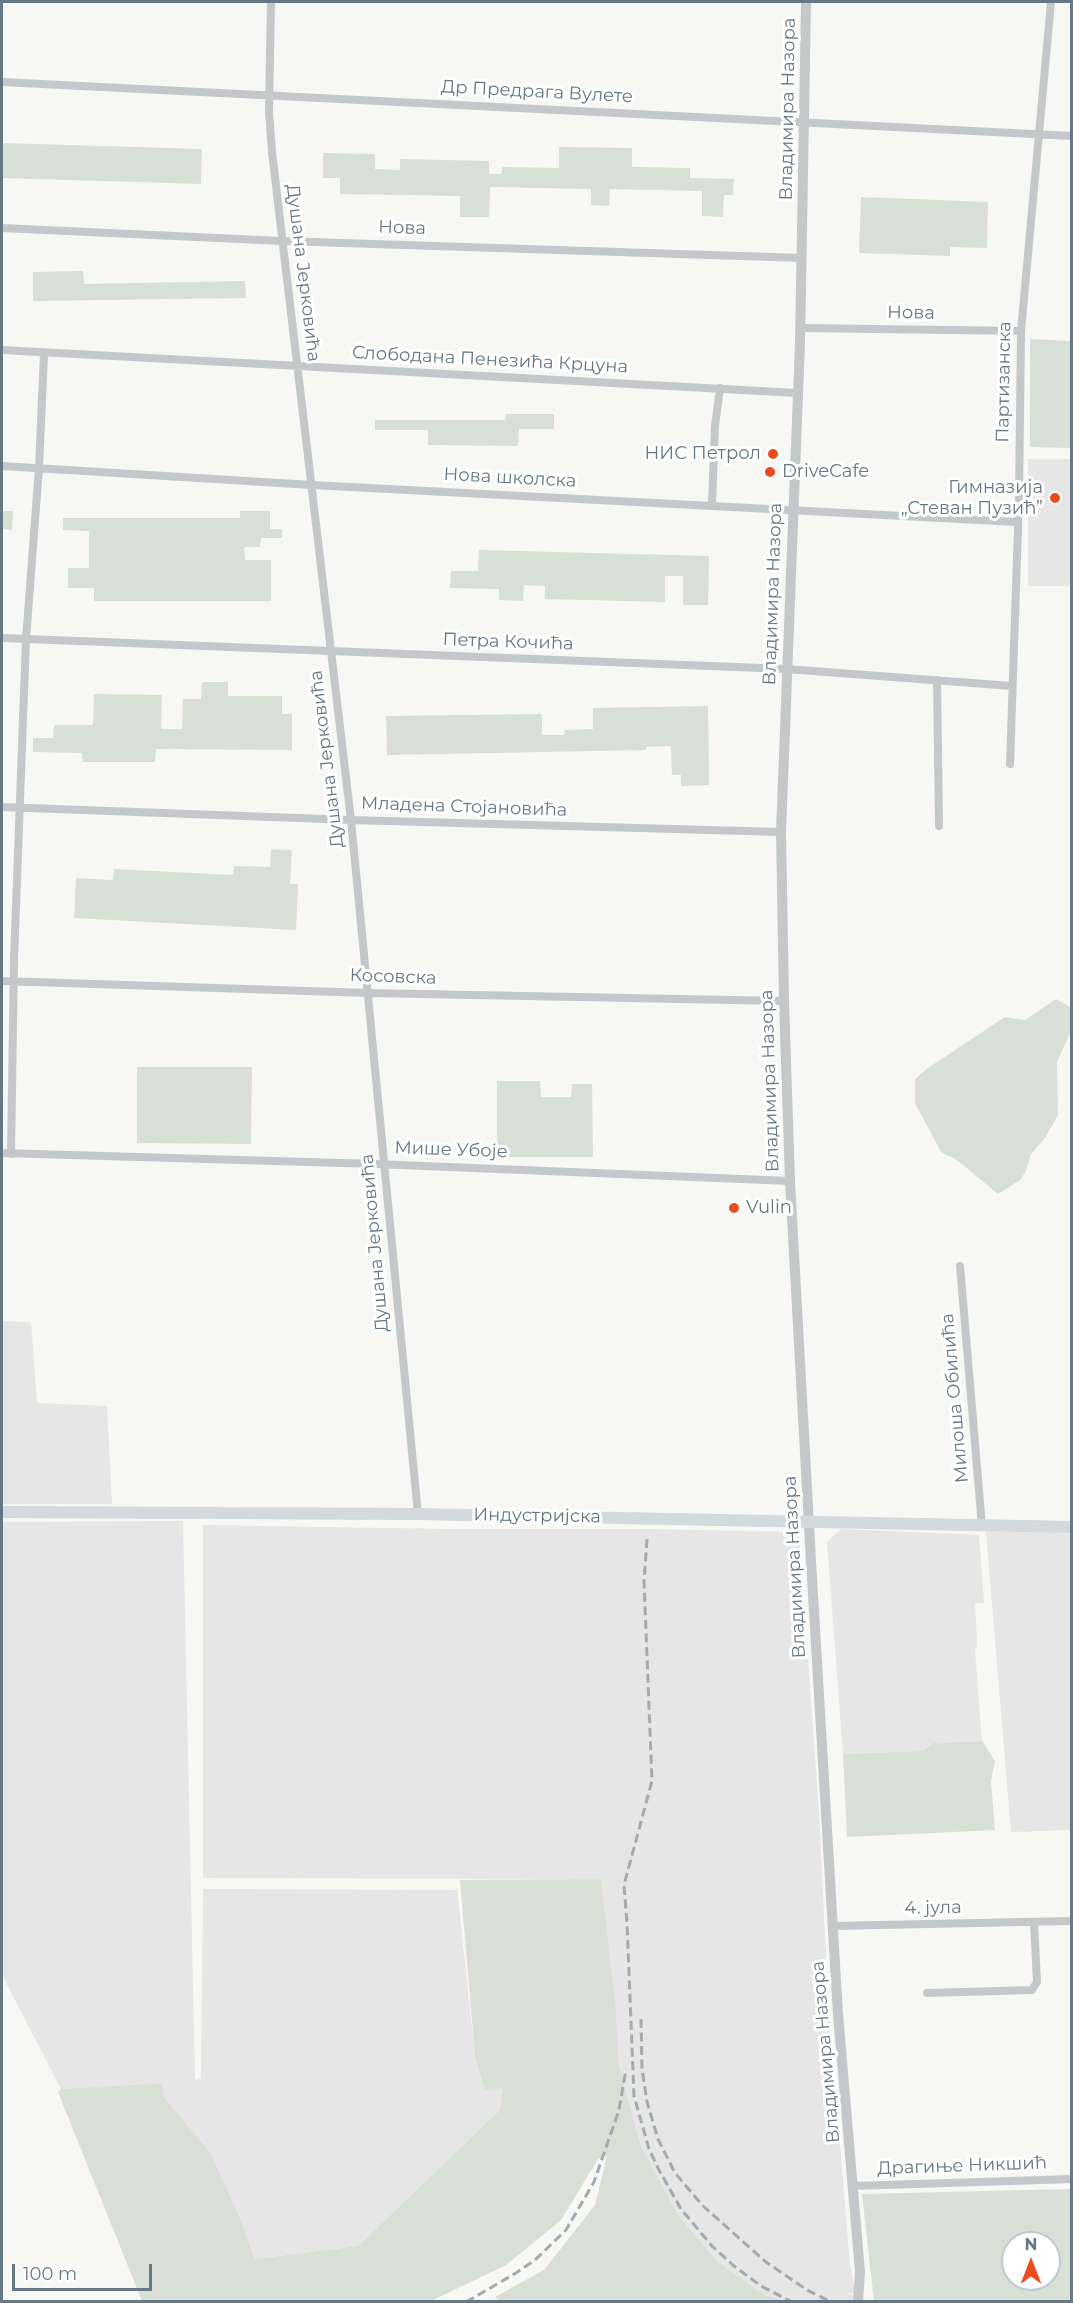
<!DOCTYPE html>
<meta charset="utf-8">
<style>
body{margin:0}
#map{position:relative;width:1073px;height:2303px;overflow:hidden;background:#f7f7f4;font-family:Montserrat,sans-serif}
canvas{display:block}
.frame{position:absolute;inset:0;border:3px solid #657886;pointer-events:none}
.north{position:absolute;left:1001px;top:2231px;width:60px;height:60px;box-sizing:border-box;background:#fff;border:2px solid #c1c9cf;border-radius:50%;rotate:0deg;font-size:16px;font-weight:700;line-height:24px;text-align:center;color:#657886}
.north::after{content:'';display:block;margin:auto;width:21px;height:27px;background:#eb4b20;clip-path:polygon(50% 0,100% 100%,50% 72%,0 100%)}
.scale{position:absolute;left:12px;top:2264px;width:140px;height:27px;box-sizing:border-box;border:3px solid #657886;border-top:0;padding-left:8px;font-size:18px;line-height:21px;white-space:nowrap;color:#657886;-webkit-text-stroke:4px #fff;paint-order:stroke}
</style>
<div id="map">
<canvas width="1073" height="2303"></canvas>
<div class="frame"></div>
<div class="north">N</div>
<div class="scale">100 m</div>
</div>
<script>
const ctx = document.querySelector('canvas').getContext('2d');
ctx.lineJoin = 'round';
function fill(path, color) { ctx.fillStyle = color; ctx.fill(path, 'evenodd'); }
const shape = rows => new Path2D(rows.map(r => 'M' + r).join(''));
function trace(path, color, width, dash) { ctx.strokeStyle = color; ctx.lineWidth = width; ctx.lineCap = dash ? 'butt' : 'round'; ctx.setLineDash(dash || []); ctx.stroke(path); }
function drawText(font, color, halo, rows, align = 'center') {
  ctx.font = font + ' Montserrat,sans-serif'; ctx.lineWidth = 6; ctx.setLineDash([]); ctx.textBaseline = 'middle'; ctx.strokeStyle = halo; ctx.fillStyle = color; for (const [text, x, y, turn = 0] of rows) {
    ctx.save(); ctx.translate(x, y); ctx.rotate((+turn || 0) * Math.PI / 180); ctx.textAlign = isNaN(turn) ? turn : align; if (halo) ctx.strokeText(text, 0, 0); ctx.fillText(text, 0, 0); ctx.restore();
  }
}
const built = shape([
 [1028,459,1071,459,1071,586,1028,586],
 [2,1321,31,1322,37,1403,107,1406,112,1504,2,1504],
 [183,1521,195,2080,201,2079,203,1889,457,1890,475,2055,502,2087,500,2110,358,2246,255,2259,239,2216,211,2155,164,2097,162,2083,61,2089,2,1975,2,1522],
 [203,1525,447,1529,646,1529,799,1532,819,1813,828,1997,850,2266,856,2294,843,2292,870,2301,784,2301,763,2294,718,2262,678,2215,641,2146,619,2065,616,2009,601,1879,203,1878],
 [841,1529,979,1535,984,1603,975,1603,977,1645,975,1651,982,1741,933,1743,923,1751,843,1754,827,1542],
 [986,1531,1071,1533,1071,1830,1011,1832]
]);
const green = shape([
 [2,143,202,149,201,184,2,178],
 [559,147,632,148,632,167,690,168,690,178,734,179,733,195,724,195,723,217,702,216,702,191,610,189,609,206,591,205,591,189,490,187,489,217,460,217,460,196,340,194,340,178,323,178,323,153,375,154,375,169,400,170,400,159,489,161,489,174,502,174,502,167,559,168],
 [861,197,988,202,987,248,950,247,950,256,859,253],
 [83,271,84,284,245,281,246,298,33,301,33,272],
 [1030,339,1071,341,1071,448,1030,447],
 [506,414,554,414,554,429,519,429,518,446,428,445,428,430,375,430,375,420,505,420],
 [2,511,13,511,12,530,2,529],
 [240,511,270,511,270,529,282,529,282,538,261,538,260,547,244,547,245,560,271,560,271,601,94,601,94,588,68,588,68,568,89,568,89,531,63,530,63,518,240,518],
 [479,550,709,556,708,605,683,605,683,576,665,576,665,602,545,599,545,586,524,585,523,601,499,600,499,589,450,588,451,571,478,571],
 [202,682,228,682,228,696,282,696,282,714,292,714,292,750,156,749,155,762,83,762,82,753,33,752,33,738,53,738,54,725,93,725,94,694,162,695,161,729,182,729,183,699,201,699],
 [708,706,709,785,681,786,681,775,672,775,671,746,646,747,646,750,387,755,386,716,542,714,542,735,564,735,565,730,593,729,593,708],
 [271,849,292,850,290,884,298,884,296,930,74,918,76,878,113,880,114,869,233,875,234,866,270,867],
 [1056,999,1072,1008,1071,1031,1057,1062,1058,1115,1045,1138,1031,1154,1026,1171,1020,1180,998,1194,957,1160,941,1152,915,1103,915,1079,928,1068,1005,1017,1025,1020],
 [137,1067,252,1067,251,1144,137,1143],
 [497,1081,540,1081,541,1097,571,1097,572,1084,592,1084,593,1157,497,1157],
 [982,1741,995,1761,991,1781,995,1830,847,1837,843,1754,923,1751,933,1743],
 [601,1879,616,2009,619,2065,641,2146,678,2215,718,2262,763,2294,784,2301,500,2301,495,2297,544,2270,595,2205,607,2156,598,2159,561,2220,506,2265,431,2301,142,2301,58,2092,61,2089,162,2083,164,2097,211,2154,239,2216,255,2259,358,2246,500,2110,502,2088,485,2091,475,2055,460,1880],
 [1071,2189,1071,2301,874,2301,862,2194],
 [1013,2243,1049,2243,1049,2279,1013,2279]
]);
const minor = shape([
 [271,2,269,112,272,152,351,820,418,1514],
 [2,82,1072,136],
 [2,228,282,241,802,258],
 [800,328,1021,331],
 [2,350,798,393],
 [2,466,312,485,1017,522],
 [712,504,715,426,720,388],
 [2,638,786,669,1012,686],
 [937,680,939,826],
 [1010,764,1019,499,1021,331,1051,2],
 [2,807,351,820,781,832],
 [2,981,369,993,784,1001],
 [2,1153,376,1164,790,1181],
 [11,1154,14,960,26,639,39,468,44,354],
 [960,1266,982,1526],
 [832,1926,1072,1921],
 [927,1993,1032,1990,1037,1982,1034,1922],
 [854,2186,1072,2179]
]);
const tertiary = shape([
 [806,2,800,343,781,832,784,1001,790,1181,811,1561,838,2014,860,2272,858,2302]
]);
const secondary = shape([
 [2,1512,418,1514,1072,1527]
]);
const rail = shape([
 [647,1539,644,1582,652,1781,624,1885,627,1923,634,2096,649,2149,659,2170,681,2209,712,2246,734,2266,761,2286,792,2302],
 [641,2019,642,2069,647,2102,658,2139,675,2173,703,2206,766,2262,807,2290,831,2302],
 [466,2302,516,2273,535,2260,566,2230,594,2182,619,2110,626,2069]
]);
const markers = [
 [773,454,6,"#eb4b20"],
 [770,472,6,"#eb4b20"],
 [1055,498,6,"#eb4b20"],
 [734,1208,6,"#eb4b20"]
];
const streetNames = [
 ["Др Предрага Вулете",537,92,3],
 ["Владимира Назора",788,109,-89],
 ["Нова",402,228,2],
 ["Душана Јерковића",303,273,83],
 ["Нова",911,313,1],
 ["Слободана Пенезића Крцуна",490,360,3],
 ["Партизанска",1004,382,-89],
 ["Нова школска",510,478,3],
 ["Владимира Назора",773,594,-88],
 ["Петра Кочића",508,642,2],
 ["Душана Јерковића",327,759,-97],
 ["Младена Стојановића",464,807,2],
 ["Косовска",393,977,2],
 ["Владимира Назора",770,1081,-92],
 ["Мише Убоје",451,1150,2],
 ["Душана Јерковића",375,1243,-95],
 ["Милоша Обилића",955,1398,-95],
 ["Индустријска",537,1516,1],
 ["Владимира Назора",795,1567,-93],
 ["4. јула",933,1908,-1],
 ["Владимира Назора",826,2052,-95],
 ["Драгиње Никшић",962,2166,-2]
];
const poiNames = [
 ["НИС Петрол",761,454],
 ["DriveCafe",782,472,"left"],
 ["Гимназија",1043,488],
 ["„Стеван Пузић”",1043,509],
 ["Vulin",746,1208,"left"]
];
fill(built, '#e5e6e5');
fill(green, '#d8dfd5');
trace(minor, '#c4c8cb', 8);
trace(tertiary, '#c4c8cb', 10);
trace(secondary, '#d4d9dd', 12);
trace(rail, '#a4abb0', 3, [9, 4.5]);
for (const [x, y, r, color] of markers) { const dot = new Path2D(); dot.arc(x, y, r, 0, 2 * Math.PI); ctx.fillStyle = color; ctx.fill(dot); trace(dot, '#fff', 2); }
drawText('18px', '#657886', '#fff', streetNames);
drawText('18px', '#657886', '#fff', poiNames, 'right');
</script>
